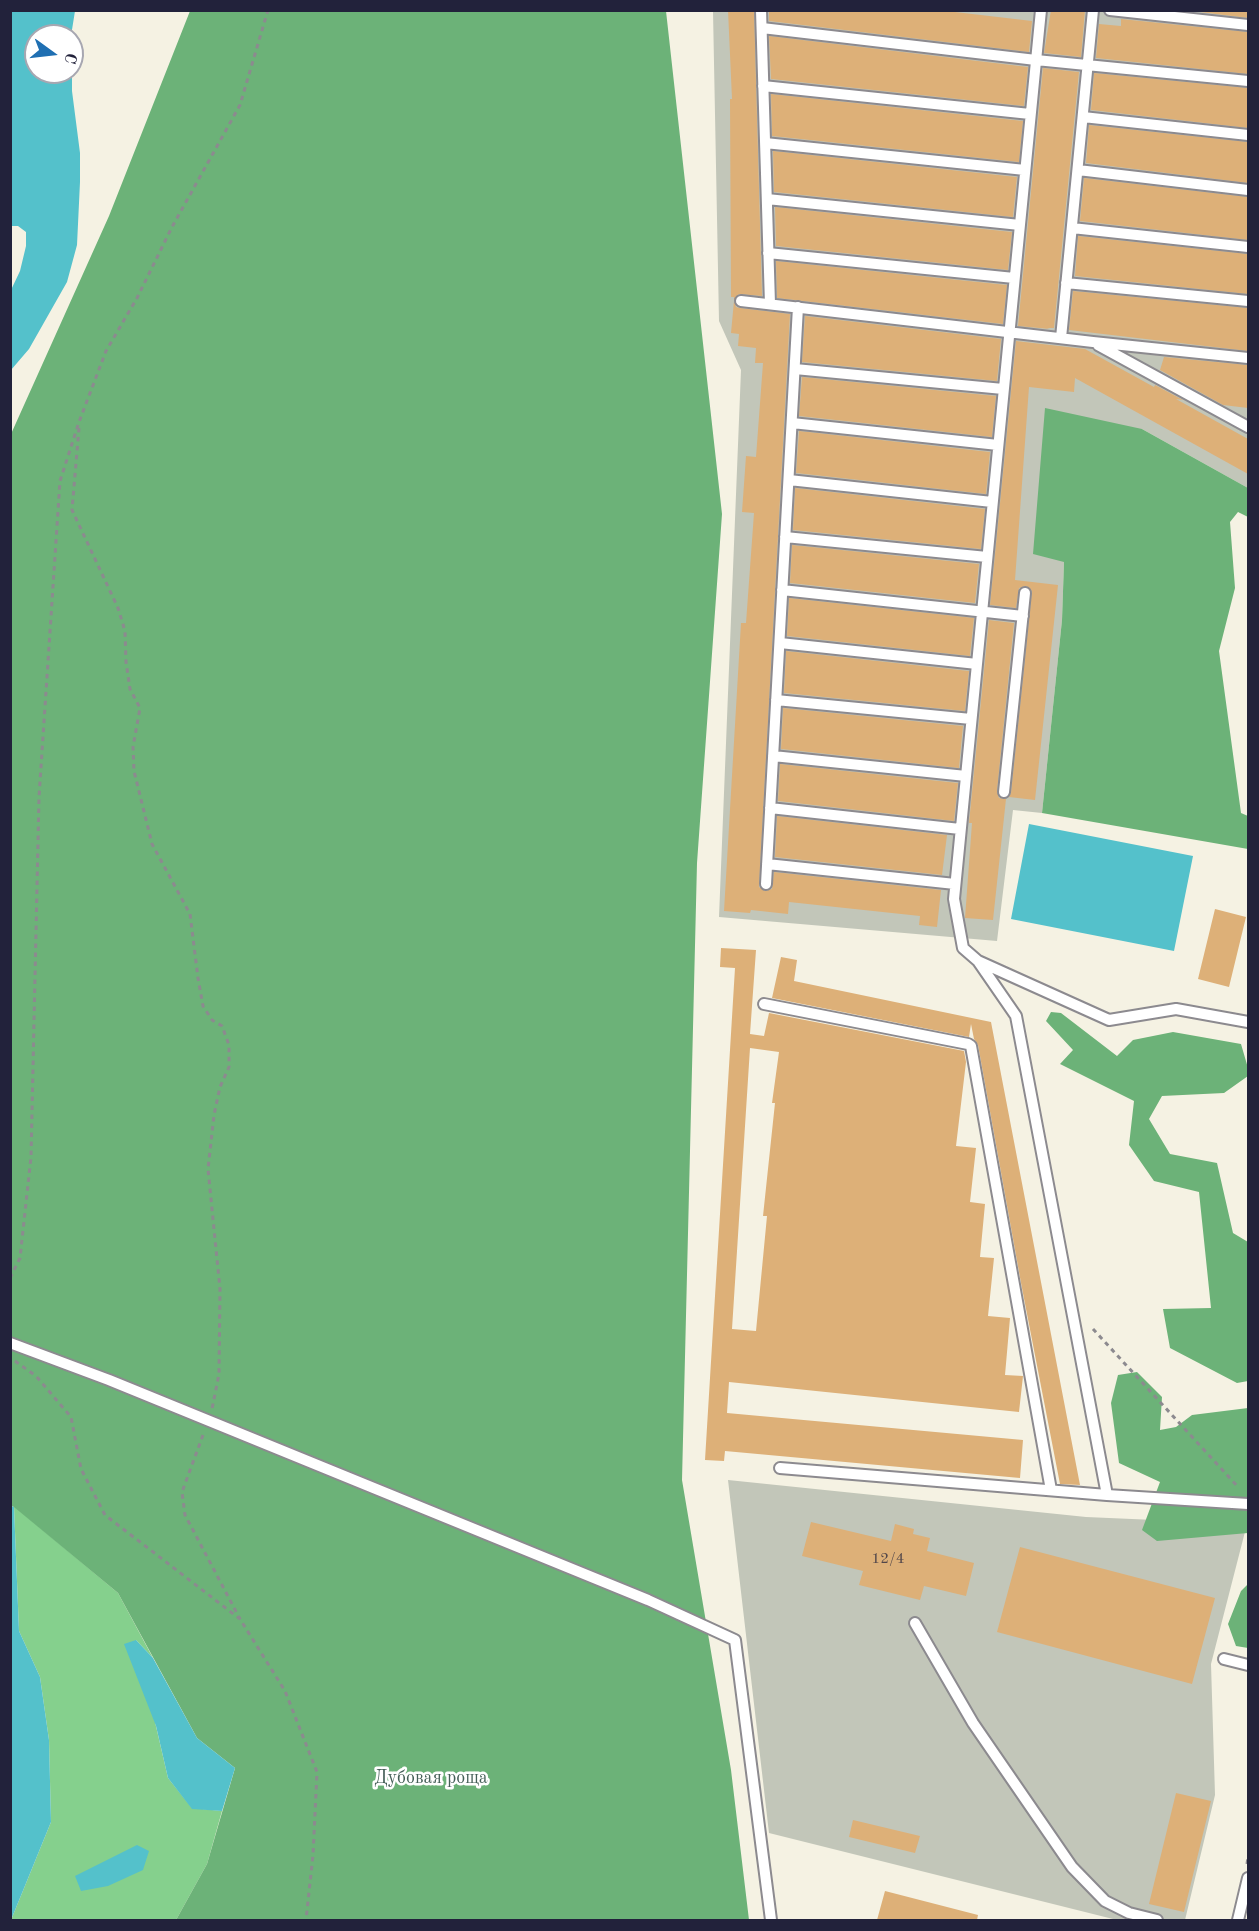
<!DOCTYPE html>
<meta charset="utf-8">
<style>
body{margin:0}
#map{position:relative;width:1259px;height:1931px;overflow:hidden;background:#f5f2e3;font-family:"Old Standard TT",serif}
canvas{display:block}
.frame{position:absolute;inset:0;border:12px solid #22223b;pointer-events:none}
.north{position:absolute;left:24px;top:24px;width:60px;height:60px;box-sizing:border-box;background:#fff;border:2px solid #a7a7b1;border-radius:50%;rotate:105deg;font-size:16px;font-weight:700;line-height:24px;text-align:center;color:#22223b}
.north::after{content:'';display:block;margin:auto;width:21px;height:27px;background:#1f6fb2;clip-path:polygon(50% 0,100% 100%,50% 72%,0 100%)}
</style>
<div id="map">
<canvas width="1259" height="1931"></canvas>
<div class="frame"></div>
<div class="north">С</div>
</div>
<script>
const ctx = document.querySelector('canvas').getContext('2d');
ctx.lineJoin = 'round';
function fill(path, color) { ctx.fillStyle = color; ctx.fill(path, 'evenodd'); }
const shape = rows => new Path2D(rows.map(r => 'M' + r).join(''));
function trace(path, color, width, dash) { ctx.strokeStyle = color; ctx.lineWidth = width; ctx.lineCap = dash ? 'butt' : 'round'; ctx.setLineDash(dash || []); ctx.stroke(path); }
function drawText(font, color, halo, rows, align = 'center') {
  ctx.font = font + ' "Old Standard TT",serif'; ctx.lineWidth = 5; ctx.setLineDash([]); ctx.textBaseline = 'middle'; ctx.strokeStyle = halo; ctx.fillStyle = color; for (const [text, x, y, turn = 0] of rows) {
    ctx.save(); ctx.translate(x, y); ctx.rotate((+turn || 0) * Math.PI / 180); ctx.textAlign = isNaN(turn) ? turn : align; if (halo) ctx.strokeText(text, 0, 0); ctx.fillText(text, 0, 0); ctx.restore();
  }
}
const industrial = shape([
 [713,11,1248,11,1248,488,1142,429,1064,562,1062,620,1042,813,1013,810,997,941,719,917,741,370,719,321],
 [728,1480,1086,1517,1247,1524,1211,1664,1215,1795,1185,1920,1117,1920,769,1833]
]);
const green = shape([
 [14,1506,118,1593,153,1658,136,1640,168,1778,192,1808,222,1811,207,1864,176,1920,11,1920,51,1822,49,1740,40,1677,19,1631]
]);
const forest = shape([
 [190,11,666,11,722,514,697,863,682,1480,731,1770,749,1920,176,1920,207,1864,235,1768,197,1738,118,1593,14,1507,11,1506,11,434,109,216],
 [1045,408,1142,429,1248,488,1248,517,1238,512,1230,522,1235,588,1219,651,1241,813,1248,816,1248,849,1042,813,1062,620,1064,562,1033,554],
 [1051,1012,1061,1013,1117,1056,1133,1040,1173,1032,1241,1044,1248,1068,1248,1076,1224,1093,1162,1096,1149,1119,1170,1154,1217,1163,1233,1233,1248,1242,1248,1381,1237,1383,1170,1348,1163,1309,1211,1308,1199,1192,1154,1181,1129,1145,1134,1101,1060,1064,1073,1050,1046,1021],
 [1137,1372,1162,1397,1160,1430,1176,1427,1192,1415,1248,1408,1248,1533,1157,1541,1142,1530,1160,1482,1119,1463,1111,1403,1118,1375],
 [1248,1584,1248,1648,1236,1646,1228,1624,1241,1591]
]);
const water = shape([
 [11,10,75,11,71,36,36,36,36,72,72,72,72,65,72,91,80,153,80,182,77,245,67,282,29,349,11,370,11,290,20,271,26,246,26,232,18,226,11,226],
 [1029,824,1193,856,1174,951,1011,919],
 [11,1506,14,1507,19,1631,40,1677,49,1740,51,1822,11,1920],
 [136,1640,153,1658,197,1738,235,1768,222,1811,192,1809,168,1778,156,1726,124,1644],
 [137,1845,149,1851,143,1870,108,1886,81,1891,75,1876]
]);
const building = shape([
 [728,10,754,10,762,296,739,294,734,300,734,297,731,297,730,99,732,99],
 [769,10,938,10,1032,21,1029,52,769,21],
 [1051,10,1085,10,1081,57,1044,53],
 [1184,10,1248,10,1248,18],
 [1121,19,1248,32,1248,74,1096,58,1099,24,1121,26],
 [769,36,1028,67,1024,106,771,79],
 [1043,68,1079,72,1054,328,1047,328,1050,329,1018,326],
 [1094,73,1248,88,1248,128,1091,110],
 [771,94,1023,121,1019,162,772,136],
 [1089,125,1248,142,1248,183,1086,163],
 [773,151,1017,177,1013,217,774,192],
 [1084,178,1248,197,1248,240,1080,221],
 [775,207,1012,232,1008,270,776,246],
 [1078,236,1248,254,1248,294,1075,276],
 [776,261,1007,285,1003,324,777,298],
 [1073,291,1248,308,1248,351,1069,330],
 [734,301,736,307,740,308,790,314,759,887,765,891,772,889,774,872,941,890,937,927,919,925,920,916,789,902,788,914,751,910,750,913,724,911,741,623,746,623,754,513,742,512,746,456,756,457,763,363,755,363,756,348,738,346,739,334,731,333],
 [805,316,1001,339,997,381,802,362],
 [1016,341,1085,349,1154,387,1155,385,1183,400,1176,399,1248,439,1248,474,1075,378,1074,392,1029,387,1015,580,1058,585,1035,800,1009,797,1011,793,1032,591,1026,586,1019,588,1016,608,990,605],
 [1164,357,1248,365,1248,408,1223,405,1160,370],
 [802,377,996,396,992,437,799,416],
 [799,431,990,452,986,494,796,473],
 [795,488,985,509,981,549,793,530],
 [792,545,979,564,975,603,790,583],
 [789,598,974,618,970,656,787,636],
 [989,620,1014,623,997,791,999,798,1006,799,993,920,965,918,972,823,969,823],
 [786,651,969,671,965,711,784,693],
 [783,708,963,726,959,768,781,749],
 [780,764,958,783,954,821,778,801],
 [777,816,947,835,942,875,775,857],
 [1215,909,1246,917,1229,987,1198,979],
 [721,948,756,950,750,1034,764,1036,769,1013,964,1051,966,1062,956,1146,976,1148,970,1202,985,1204,980,1257,994,1258,988,1316,1010,1318,1005,1375,1023,1376,1019,1412,729,1382,727,1413,1023,1440,1020,1478,725,1451,724,1461,705,1460,735,968,720,967],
 [750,1048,779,1052,772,1103,775,1103,763,1216,767,1216,756,1331,732,1329],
 [781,957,797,960,794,981,991,1022,1080,1485,1060,1484,1021,1283,978,1045,974,1039,971,1024,969,1037,772,998],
 [811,1522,891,1541,895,1524,914,1529,913,1534,930,1538,927,1551,974,1563,966,1596,924,1586,920,1600,859,1585,863,1571,802,1556],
 [1020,1547,1215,1598,1192,1684,997,1632],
 [1176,1793,1211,1801,1184,1912,1149,1904],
 [853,1820,920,1836,915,1853,849,1837],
 [885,1891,978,1915,977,1920,877,1920]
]);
const path = shape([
 [79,428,72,510,118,608,125,631,126,662,130,689,140,708,133,747,134,771,152,844,190,914,198,978,203,1006,212,1020,222,1026,229,1045,229,1067,220,1087,214,1115,208,1169,220,1289,219,1374,212,1409],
 [10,1278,20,1258,31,1157,39,797,60,481,79,422,106,351,137,298,172,227,240,105,268,10],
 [1093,1329,1239,1488],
 [15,1361,36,1376,71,1417,81,1469,105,1515,240,1619,285,1691,317,1772,313,1855,306,1920],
 [203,1435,182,1492,185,1515,240,1619],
 [1247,1864,1248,1857]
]);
const service = shape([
 [761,10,770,304],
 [1041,10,954,899,963,948,978,961,1016,1016,1107,1495,1248,1504],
 [1110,10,1248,25],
 [762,28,1036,60,1248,81],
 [763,86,1030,114],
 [1083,117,1248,135],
 [765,143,1025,170],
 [1078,170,1248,190],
 [767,199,1020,225],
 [1072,228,1248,247],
 [768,253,1014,278],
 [1066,283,1248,301],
 [741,301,1093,342,1248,358],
 [1061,338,1093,10],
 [1098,345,1248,427],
 [795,369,1003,389],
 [792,423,998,445],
 [789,480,992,502],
 [785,537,987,557],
 [782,590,1023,616],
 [780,643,977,664],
 [776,700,971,719],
 [773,756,966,776],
 [1004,792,1025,593],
 [770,808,960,829],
 [767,864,955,884],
 [766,884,798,307],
 [978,961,1109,1020,1176,1009,1248,1022],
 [764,1004,968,1044,971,1046,1051,1490],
 [10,1343,109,1380,648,1600,735,1640,771,1920],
 [780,1468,1107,1495],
 [915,1623,973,1723,1072,1867,1105,1901,1129,1913,1157,1920],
 [1224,1659,1248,1665],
 [1238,1920,1248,1878]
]);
const numberNames = [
 ["12/4",888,1559]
];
const parkNames = [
 ["Дубовая роща",431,1778]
];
fill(industrial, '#c2c6b9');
fill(green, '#85d08d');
fill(forest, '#6cb278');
fill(water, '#54c1cb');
fill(building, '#ddb078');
trace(service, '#8c8a8f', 14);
trace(path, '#8c8a8f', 3, [4.5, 4.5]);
trace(service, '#fff', 10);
drawText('15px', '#51464a', null, numberNames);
drawText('18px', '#455f58', '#fff', parkNames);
</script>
